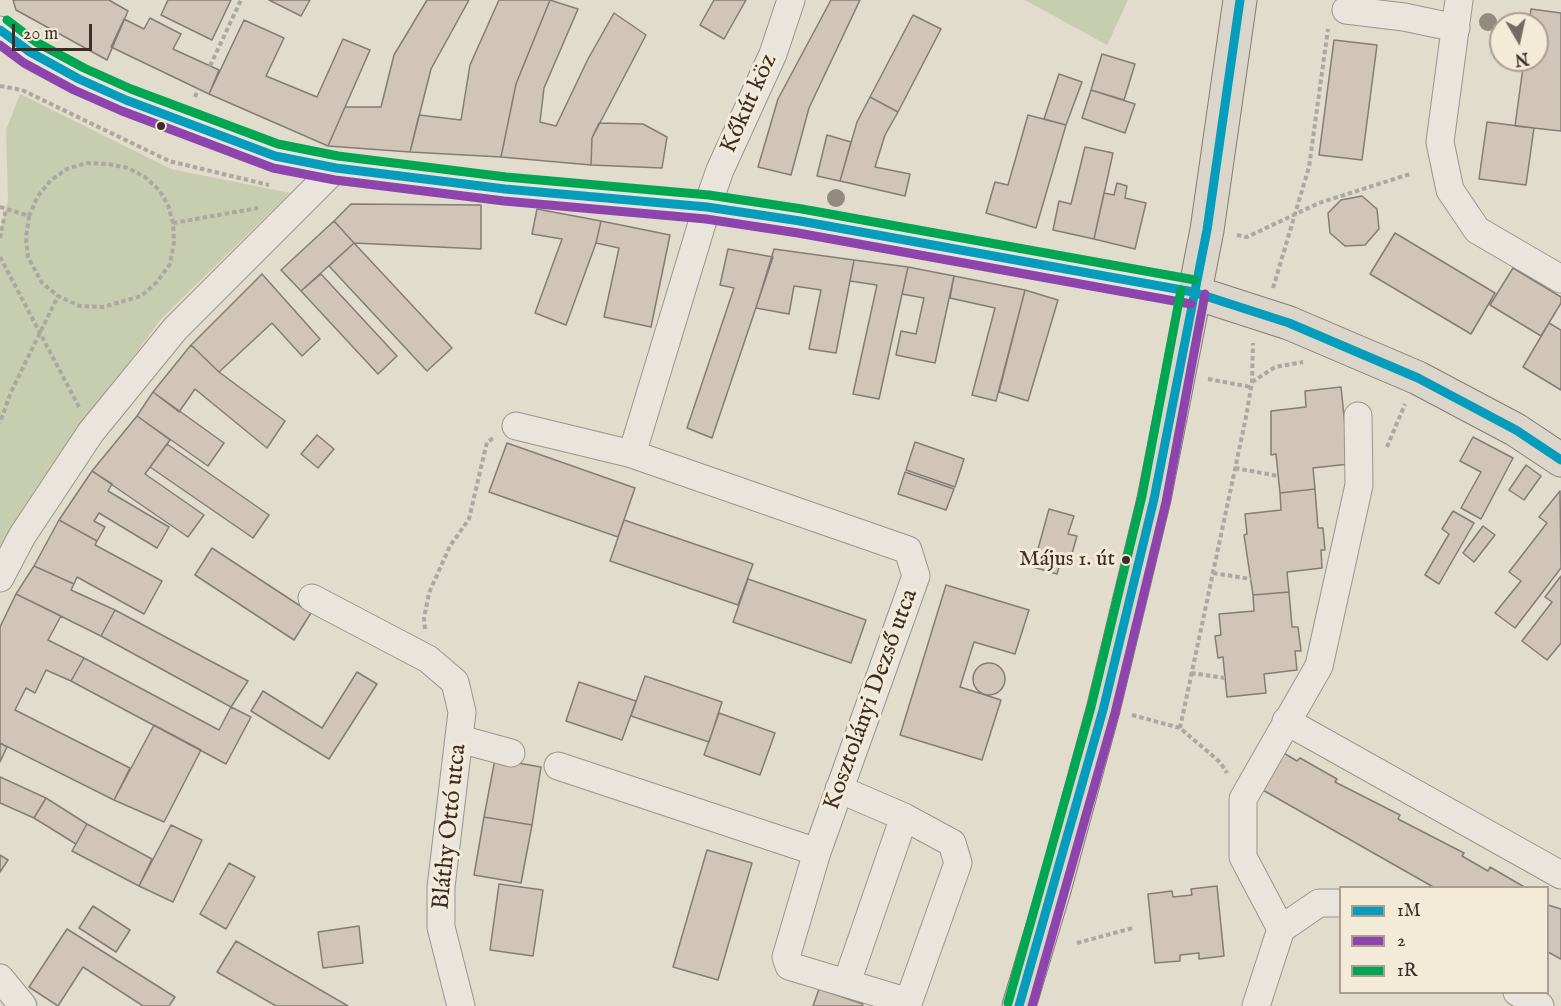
<!DOCTYPE html>
<meta charset="utf-8">
<style>
body{margin:0}
#map{position:relative;width:1561px;height:1006px;overflow:hidden;background:#e2dccc;font-family:"IM FELL English",serif}
canvas{display:block}
.legend{position:absolute;left:1339px;top:886px;width:210px;height:108px;box-sizing:border-box;background:#f3ead7;border:2px solid #aa9e91;margin:0;padding:8px 10px;list-style:none;font-size:18px;color:#3c2d27}
.legend li{display:flex;align-items:center;gap:12px;height:30px}
.legend b{width:30px;border:2px solid #aa9e91}
.north{position:absolute;left:1489px;top:12px;width:60px;height:60px;box-sizing:border-box;background:#f3ead7;border:2px solid #aa9e91;border-radius:50%;rotate:171deg;font-size:16px;font-weight:700;line-height:24px;text-align:center;color:#3c2d27}
.north::after{content:'';display:block;margin:auto;width:21px;height:27px;background:#766a61;clip-path:polygon(50% 0,100% 100%,50% 72%,0 100%)}
.scale{position:absolute;left:12px;top:24px;width:80px;height:27px;box-sizing:border-box;border:3px solid #3c2d27;border-top:0;padding-left:8px;font-size:18px;line-height:21px;white-space:nowrap;color:#3c2d27;-webkit-text-stroke:4px #f3ead7;paint-order:stroke}
</style>
<div id="map">
<canvas width="1561" height="1006"></canvas>
<ul class="legend">
<li><b style="height:8px;background:#069dbd"></b>1M</li>
<li><b style="height:8px;background:#8e44ad"></b>2</li>
<li><b style="height:8px;background:#00a651"></b>1R</li>
</ul>
<div class="north">N</div>
<div class="scale">20 m</div>
</div>
<script>
const ctx = document.querySelector('canvas').getContext('2d');
ctx.lineJoin = 'round';
function fill(path, color) { ctx.fillStyle = color; ctx.fill(path, 'evenodd'); }
const shape = rows => new Path2D(rows.map(r => 'M' + r).join(''));
function trace(path, color, width, dash) { ctx.strokeStyle = color; ctx.lineWidth = width; ctx.lineCap = dash ? 'butt' : 'round'; ctx.setLineDash(dash || []); ctx.stroke(path); }
function drawText(font, color, halo, rows, align = 'center') {
  ctx.font = font + ' "IM FELL English",serif'; ctx.lineWidth = 6; ctx.setLineDash([]); ctx.textBaseline = 'middle'; ctx.strokeStyle = halo; ctx.fillStyle = color; for (const [text, x, y, turn = 0] of rows) {
    ctx.save(); ctx.translate(x, y); ctx.rotate((+turn || 0) * Math.PI / 180); ctx.textAlign = isNaN(turn) ? turn : align; if (halo) ctx.strokeText(text, 0, 0); ctx.fillText(text, 0, 0); ctx.restore();
  }
}
const green = shape([
 [1025,0,1128,0,1107,45],
 [20,94,171,169,290,193,161,319,108,391,0,553,0,230,8,200,6,130]
]);
const building = shape([
 [13,0,109,0,128,11,107,60,16,10,13,0],
 [168,0,231,0,212,40,161,15,168,0],
 [269,0,310,0,301,16,269,0],
 [427,0,469,0,431,69,410,152,328,146,345,107,381,107,394,55,427,0],
 [499,0,550,0,516,84,501,157,410,152,419,115,461,120,470,65,499,0],
 [550,0,578,9,544,88,540,122,556,126,588,59,614,13,646,35,592,138,591,165,501,157,516,84,550,0],
 [714,0,746,0,724,39,700,25,714,0],
 [831,0,860,0,809,108,791,175,758,167,778,99,831,0],
 [1531,9,1561,13,1561,131,1515,126,1524,60,1537,60,1537,24,1529,24,1531,9],
 [913,15,941,29,898,112,870,97,913,15],
 [150,18,181,34,173,49,219,70,209,94,111,47,124,19,144,29,150,18],
 [244,20,284,38,266,76,317,97,343,39,370,50,328,146,209,94,244,20],
 [1334,40,1377,45,1362,160,1319,155,1334,40],
 [1102,54,1135,64,1124,100,1091,90,1102,54],
 [1059,74,1082,82,1066,125,1044,119,1059,74],
 [1091,90,1135,104,1125,133,1082,118,1091,90],
 [870,97,898,112,885,135,875,167,910,174,905,196,840,181,857,122,870,97],
 [1028,115,1066,125,1036,228,986,213,995,182,1008,185,1028,115],
 [1487,122,1534,128,1526,185,1479,179,1487,122],
 [599,123,643,124,667,137,662,168,591,165,592,138,599,123],
 [827,135,851,142,840,181,817,176,827,135],
 [1085,147,1113,153,1094,239,1053,230,1059,201,1071,204,1085,147],
 [1117,183,1127,186,1125,198,1146,203,1135,249,1094,239,1104,193,1114,195,1117,183],
 [1362,196,1377,209,1379,229,1365,245,1345,246,1330,233,1328,213,1341,200,1362,196],
 [351,204,481,205,481,249,354,243,334,221,351,204],
 [537,209,601,221,596,243,566,325,535,313,562,239,532,234,537,209],
 [334,221,354,243,301,291,281,270,334,221],
 [601,221,670,235,651,327,604,317,619,248,596,243,601,221],
 [1395,233,1495,293,1471,334,1370,274,1395,233],
 [354,243,452,348,427,371,329,266,354,243],
 [728,249,773,257,712,438,687,428,734,288,720,285,728,249],
 [774,249,854,260,836,353,809,349,821,290,794,286,789,314,756,308,774,249],
 [854,260,908,267,879,399,853,394,877,285,850,281,854,260],
 [908,267,954,276,935,363,896,355,901,331,916,334,924,298,902,294,908,267],
 [1513,268,1561,297,1561,303,1541,336,1490,305,1513,268],
 [262,274,320,339,302,356,272,323,219,372,191,345,262,274],
 [321,274,397,356,378,374,301,291,321,274],
 [954,276,1025,290,996,401,972,395,995,308,950,298,954,276],
 [1025,290,1058,300,1028,401,999,392,1025,290],
 [1549,323,1561,330,1561,390,1523,367,1549,323],
 [191,345,219,372,285,421,267,448,195,389,179,412,153,392,191,345],
 [1341,387,1349,464,1313,468,1315,489,1280,493,1276,454,1271,455,1271,411,1306,407,1305,391,1341,387],
 [153,392,224,443,208,466,137,416,153,392],
 [137,416,170,440,145,474,204,515,188,537,92,471,137,416],
 [317,435,334,449,318,468,301,454,317,435],
 [1473,437,1513,458,1481,519,1461,508,1481,472,1460,461,1473,437],
 [915,442,964,459,955,487,906,470,915,442],
 [507,443,635,488,618,537,489,492,507,443],
 [167,444,269,515,253,538,150,467,167,444],
 [1526,465,1541,476,1524,500,1509,490,1526,465],
 [92,471,112,484,108,491,169,527,157,548,99,513,94,521,105,527,97,541,59,520,92,471],
 [905,472,954,489,946,510,898,494,905,472],
 [1315,489,1318,528,1323,528,1325,550,1321,550,1322,568,1287,572,1289,592,1253,595,1244,535,1247,534,1245,514,1281,510,1280,493,1315,489],
 [1560,491,1561,568,1515,628,1495,613,1521,581,1509,572,1547,523,1539,517,1560,491],
 [1049,509,1074,516,1068,534,1077,536,1071,557,1063,554,1057,574,1033,567,1049,509],
 [1453,511,1474,523,1439,584,1425,575,1449,534,1442,529,1453,511],
 [59,520,97,541,95,545,162,581,144,614,77,577,74,584,34,566,59,520],
 [624,520,753,564,738,605,610,561,624,520],
 [1483,526,1495,535,1474,562,1463,553,1483,526],
 [212,548,311,613,294,640,195,575,212,548],
 [34,566,74,584,71,590,115,610,101,636,16,594,34,566],
 [1561,576,1561,643,1547,660,1522,641,1552,602,1545,597,1561,576],
 [748,579,866,620,851,663,733,622,748,579],
 [946,585,1029,610,1015,654,974,642,960,687,1001,700,982,760,900,735,946,585],
 [1289,592,1292,627,1298,627,1301,651,1295,651,1297,670,1264,674,1266,693,1227,697,1223,657,1218,658,1215,636,1221,635,1219,614,1254,611,1253,595,1289,592],
 [16,594,61,616,48,640,84,658,71,681,46,670,35,693,26,688,15,710,130,768,114,800,0,743,0,627,16,594],
 [115,610,248,681,231,707,101,636,115,610],
 [84,658,219,730,231,707,251,717,226,764,71,681,84,658],
 '973 679a16 16 0 1 1 32 0a16 16 0 1 1-32 0Z',
 [357,672,377,684,329,759,251,711,263,691,322,728,357,672],
 [645,676,722,702,709,742,631,716,645,676],
 [579,682,636,701,622,740,566,721,579,682],
 [719,713,775,733,760,775,704,755,719,713],
 [154,725,201,750,164,822,114,800,154,725],
 [0,743,7,747,0,762,0,743],
 [1282,752,1297,761,1300,758,1337,779,1335,782,1400,815,1398,819,1464,853,1462,856,1488,871,1490,867,1526,888,1435,888,1261,789,1282,752],
 [495,759,541,767,532,825,484,817,495,759],
 [0,777,46,798,34,818,0,803,0,777],
 [46,798,87,824,76,844,34,818,46,798],
 [484,817,532,825,521,883,474,875,484,817],
 [87,824,152,859,139,886,72,851,87,824],
 [171,825,202,840,173,902,139,886,171,825],
 [707,850,752,863,718,980,673,967,707,850],
 [0,855,8,860,0,872,0,855],
 [229,863,255,877,226,929,200,914,229,863],
 [499,884,543,890,533,956,490,950,499,884],
 [1217,886,1224,956,1199,959,1199,953,1180,955,1180,961,1155,963,1148,894,1172,891,1173,897,1192,895,1191,889,1217,886],
 [1548,905,1561,909,1561,959,1548,952,1548,905],
 [93,906,130,930,116,952,79,928,93,906],
 [359,926,363,963,323,968,318,932,359,926],
 [67,929,175,997,169,1006,143,1006,83,967,58,1006,29,987,67,929],
 [236,941,348,1006,276,1006,217,972,236,941],
 [819,989,863,1004,862,1006,813,1006,819,989]
]);
const path = shape([
 [210,66,241,0],
 [0,86,22,90,169,161,269,185],
 [195,97,198,89],
 [0,207,29,216,38,196,51,180,67,169,86,163,108,164,128,168,145,177,159,190,168,205,173,223,174,243,170,264,157,282,141,296,103,307,80,306,58,296,11,392,0,423],
 [29,216,26,238,28,257,42,283,58,296],
 [173,223,258,208],
 [1237,235,1247,237,1319,203,1410,174],
 [0,238,6,209],
 [0,257,79,407],
 [1273,288,1309,167,1328,29],
 [1208,379,1251,387],
 [1252,382,1275,367,1303,362],
 [1387,447,1405,404],
 [1235,468,1278,476],
 [1213,573,1251,579],
 [425,629,424,618,429,593,450,546,469,519,487,442,494,438],
 [1191,673,1225,678],
 [1132,715,1180,728,1220,762,1227,773],
 [1180,728,1246,417,1252,382,1253,343],
 [1077,943,1133,928]
]);
const minor = shape([
 [1459,0,1440,142,1450,190,1477,230,1561,279],
 [1346,10,1404,17,1456,28],
 [0,30,30,52,79,79,126,100,275,156,336,168,505,189,707,207,800,221,1193,292],
 [516,426,632,454,908,550,916,576,817,852,786,957,789,966,908,1002],
 [632,454,707,207,720,170,773,54,791,0],
 [0,578,22,536,91,432,175,329,336,168],
 [312,598,428,659,455,682,462,712,441,887,441,927,461,1006],
 [1286,721,1561,875],
 [460,739,511,753],
 [558,766,817,852],
 [839,789,904,817,952,843,958,863,907,1006],
 [1281,929,1243,857,1243,799,1319,666,1359,485,1358,416],
 [0,978,23,1006],
 [847,982,904,817],
 [1517,992,1540,1006],
 [1256,1006,1281,929,1319,903,1340,903]
]);
const major = shape([
 [1193,292,1289,323,1418,378,1516,430,1561,460],
 [1019,1006,1054,890,1103,710,1154,499,1207,230,1240,0]
]);
const bus1 = shape([
 [0,30,30,52,79,79,126,100,275,156,336,168,505,189,707,207,800,221,1193,292,1289,323,1418,378,1516,430,1561,460],
 [1019,1006,1103,710,1154,499,1207,230,1240,0]
]);
const bus2 = shape([
 [0,45,24,63,74,90,122,111,273,168,335,180,504,201,706,219,798,233,1191,304],
 [1032,1006,1115,713,1166,502,1205,294]
]);
const bus3 = shape([
 [7,20,36,42,84,68,131,89,278,144,338,156,506,177,709,195,802,209,1195,280],
 [1008,1003,1091,707,1142,496,1181,290]
]);
const trees = [
 [1488,22],
 [836,198]
];
const markers = [
 [161,126,5,"#3c2d27"],
 [1126,560,5,"#3c2d27"]
];
const busNames = [
 ["Május 1. út",1115,560]
];
const streetNames = [
 ["Kőkút köz",750,104,-66],
 ["Kosztolányi Dezső utca",872,700,-70],
 ["Bláthy Ottó utca",451,827,-84]
];
fill(green, '#c7ceaf');
fill(building, '#d0c5b7');
trace(building, '#837d75', 1.5);
trace(minor, '#9a958b', 29);
trace(major, '#837d75', 35);
trace(path, '#aca7a1', 4, [4.5, 3]);
trace(minor, '#e9e5dd', 27);
trace(major, '#dcd5c9', 33);
trace(bus1, '#069dbd', 9);
trace(bus2, '#8e44ad', 9);
trace(bus3, '#00a651', 9);
ctx.fillStyle = '#938c7e';
for (const [x, y] of trees) { ctx.beginPath(); ctx.arc(x, y, 9, 0, 2 * Math.PI); ctx.fill(); }
for (const [x, y, r, color] of markers) { const dot = new Path2D(); dot.arc(x, y, r, 0, 2 * Math.PI); ctx.fillStyle = color; ctx.fill(dot); trace(dot, '#f3ead7', 2); }
drawText('22px', '#3c2d27', '#f3ead7', busNames, 'right');
drawText('24px', '#3c2d27', '#f3ead7', streetNames);
</script>
